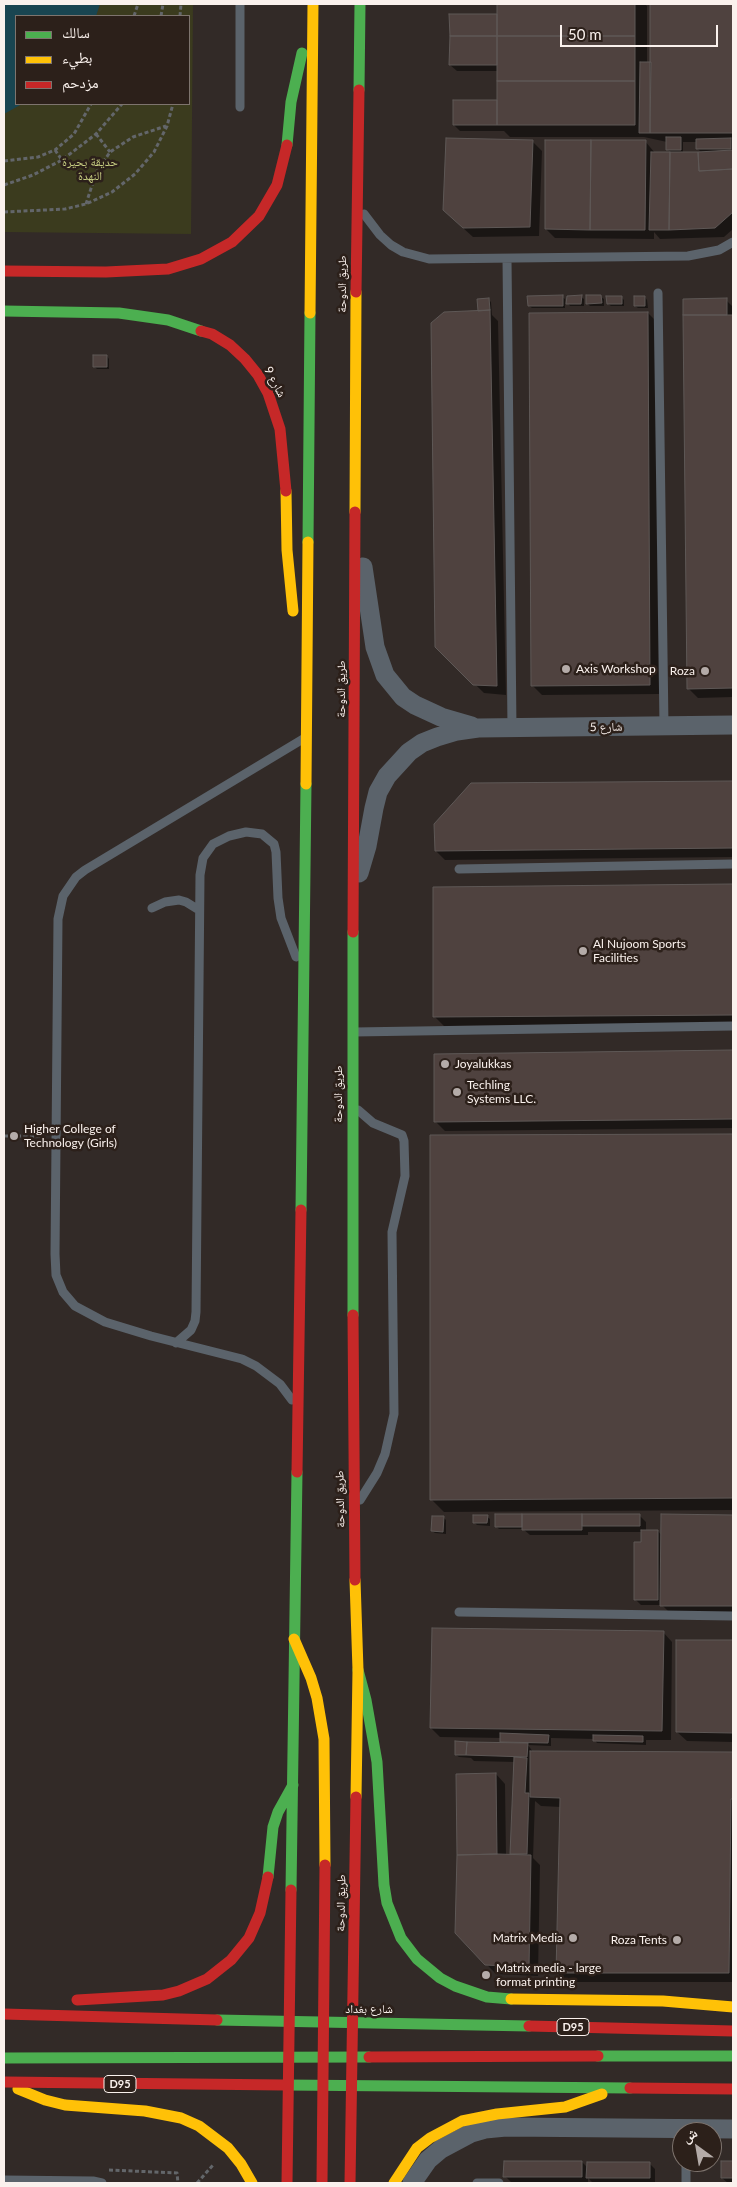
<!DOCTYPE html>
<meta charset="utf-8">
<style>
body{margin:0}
#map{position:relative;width:737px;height:2187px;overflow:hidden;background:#322a27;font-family:Lato,"Noto Naskh Arabic",sans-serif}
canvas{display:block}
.frame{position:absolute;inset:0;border:5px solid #faf1ed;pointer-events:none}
.legend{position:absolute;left:15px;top:15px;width:175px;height:90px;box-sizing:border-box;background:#2c201a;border:1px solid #7e746e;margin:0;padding:6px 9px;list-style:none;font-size:15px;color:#faf1ed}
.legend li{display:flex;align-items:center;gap:10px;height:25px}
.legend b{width:25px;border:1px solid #7e746e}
.north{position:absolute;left:672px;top:2122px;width:50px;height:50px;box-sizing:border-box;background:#2c201a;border:1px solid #7e746e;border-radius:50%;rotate:328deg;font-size:14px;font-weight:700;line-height:20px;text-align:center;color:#faf1ed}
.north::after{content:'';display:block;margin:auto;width:18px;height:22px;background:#b4aba8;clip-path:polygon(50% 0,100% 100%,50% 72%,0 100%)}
.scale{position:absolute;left:560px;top:25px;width:158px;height:22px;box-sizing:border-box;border:2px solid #faf1ed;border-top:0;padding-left:6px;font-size:15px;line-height:18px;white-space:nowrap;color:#faf1ed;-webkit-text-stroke:4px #2c201a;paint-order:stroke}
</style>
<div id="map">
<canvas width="737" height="2187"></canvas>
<div class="frame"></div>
<ul class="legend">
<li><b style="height:6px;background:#4caf50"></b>سالك</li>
<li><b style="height:6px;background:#ffc107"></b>بطيء</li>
<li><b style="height:6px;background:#c62828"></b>مزدحم</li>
</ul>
<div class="north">ش</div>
<div class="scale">50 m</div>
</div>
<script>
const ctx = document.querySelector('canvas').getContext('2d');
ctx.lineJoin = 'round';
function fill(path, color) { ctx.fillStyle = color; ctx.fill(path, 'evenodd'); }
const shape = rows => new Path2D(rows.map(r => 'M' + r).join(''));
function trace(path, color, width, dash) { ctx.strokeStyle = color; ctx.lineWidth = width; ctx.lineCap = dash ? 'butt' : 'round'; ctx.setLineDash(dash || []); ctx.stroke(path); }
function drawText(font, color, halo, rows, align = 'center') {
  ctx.font = font + ' Lato,"Noto Naskh Arabic",sans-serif'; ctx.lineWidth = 5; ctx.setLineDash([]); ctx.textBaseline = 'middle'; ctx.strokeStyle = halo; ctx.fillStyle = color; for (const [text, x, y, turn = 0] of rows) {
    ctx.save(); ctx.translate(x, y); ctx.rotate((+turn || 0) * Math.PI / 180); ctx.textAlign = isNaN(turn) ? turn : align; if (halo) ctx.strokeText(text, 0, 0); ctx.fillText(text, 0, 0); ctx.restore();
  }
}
const green = shape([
 [4,4,193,4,191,234,4,232],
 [16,16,189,16,189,104,16,104]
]);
const water = shape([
 [4,4,100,4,96,16,16,16,16,104,22,104,4,114]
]);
const shadow = shape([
 [498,4,645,4,647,6,647,63,651,63,651,4,733,4,733,229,724,237,660,239,654,232,654,239,555,238,546,229,645,141,655,153,671,153,667,149,667,142,644,137,510,137,504,131,460,131,454,125,498,103,498,71,457,71,450,65,498,17],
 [683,142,697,142,697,148,702,153,683,153],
 [532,141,542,151,539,236,473,237,453,219],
 [562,297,565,299,565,308,532,308,529,306],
 [581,297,584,299,584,306,570,306,568,303],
 [601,297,604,299,604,306,590,306,587,303],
 [621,297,624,300,624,306,611,306,608,304],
 [645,297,647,300,648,308,638,308,635,306],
 [488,299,491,302,492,315,498,321,506,695,484,693,436,646,479,312],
 [726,300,732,306,733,316,733,697,698,698,688,688],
 [648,313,657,322,659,694,542,695,532,685],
 [107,356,109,359,109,369,97,369,94,366],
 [733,783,733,857,445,860,436,851,471,784],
 [733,885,733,1024,444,1026,435,1017,434,888],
 [733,1052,733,1128,445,1131,436,1122,435,1055],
 [733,1135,733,1510,444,1512,432,1500,431,1137],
 [640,1516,646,1522,646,1531,658,1531,662,1536,662,1516,733,1516,733,1614,671,1614,662,1605,641,1605,635,1599,642,1532,588,1532,588,1535,530,1535,523,1529,499,1529,496,1526],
 [487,1517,490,1519,490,1526,477,1525,474,1522],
 [444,1518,446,1520,446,1534,435,1533,432,1531],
 [663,1632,672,1642,671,1740,646,1740,646,1745,597,1743,594,1739,551,1738,551,1746,528,1745,533,1752,733,1754,733,1982,566,1982,557,1972,561,1807,541,1806,535,1801,533,1858,540,1865,538,1976,496,1974,456,1933,496,1774,505,1784,506,1856,514,1856,512,1853,515,1762,474,1761,471,1758,459,1757,456,1755,504,1744,502,1738,440,1737,431,1728],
 [677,1641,733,1641,733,1742,687,1741,677,1732],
 [582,2162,588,2168,649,2163,655,2169,655,2183,593,2183,588,2178,588,2183,511,2182,505,2176],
 [722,2162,733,2162,733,2183,728,2183,722,2178]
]);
const building = shape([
 [497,4,635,4,635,36,497,36,497,4],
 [650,4,733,4,733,133,650,133,650,4],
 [449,14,497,14,497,36,450,36,449,14],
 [450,36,497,36,497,65,449,65,450,36],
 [497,36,635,36,635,81,497,81,497,36],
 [640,62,651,62,650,133,639,133,640,62],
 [497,81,635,81,635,125,497,125,497,81],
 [453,100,497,100,497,125,453,125,453,100],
 [666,137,681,137,681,150,666,150,666,137],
 [446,138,533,140,530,227,463,228,443,210,446,138],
 [731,138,731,149,696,149,696,139,731,138],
 [545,140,591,140,590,230,545,229,545,140],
 [591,140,646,140,645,230,590,230,591,140],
 [733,150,733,169,699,171,698,152,733,150],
 [651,152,670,152,669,230,649,230,651,152],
 [670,152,698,152,699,171,733,169,733,212,715,228,669,230,670,152],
 [563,295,563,306,528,306,527,296,563,295],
 [582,295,581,304,566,304,567,296,582,295],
 [586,295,601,295,602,303,586,304,586,295],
 [606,296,622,296,622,304,607,304,606,296],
 [634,296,645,296,645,306,634,306,634,296],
 [489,298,490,310,478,311,477,299,489,298],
 [727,298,727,315,683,315,683,299,727,298],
 [490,310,497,686,473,685,435,647,431,323,444,312,490,310],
 [648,312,650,685,531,686,529,313,648,312],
 [683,315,733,315,733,688,687,689,683,315],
 [93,355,107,355,107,367,93,367,93,355],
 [733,781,733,848,435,851,434,824,471,783,733,781],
 [733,884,733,1015,433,1017,433,887,733,884],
 [733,1050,733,1119,434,1122,434,1054,733,1050],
 [733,1134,733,1498,430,1500,430,1135,733,1134],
 [495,1514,522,1514,522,1527,495,1527,495,1514],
 [522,1514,582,1514,582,1530,522,1530,522,1514],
 [582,1514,640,1514,640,1526,582,1526,582,1514],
 [661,1514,733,1515,733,1606,660,1606,661,1514],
 [473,1515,488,1515,487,1523,473,1523,473,1515],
 [432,1516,444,1516,443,1532,431,1531,432,1516],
 [641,1530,658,1530,658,1600,634,1600,634,1542,641,1542,641,1530],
 [432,1628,664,1631,662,1731,430,1728,432,1628],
 [676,1640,733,1640,733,1733,676,1732,676,1640],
 [500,1733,549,1735,548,1743,500,1742,500,1733],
 [593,1735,643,1736,643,1742,593,1741,593,1735],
 [455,1741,467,1742,466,1755,455,1755,455,1741],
 [467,1742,528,1743,527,1757,466,1755,467,1742],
 [530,1751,733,1752,733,1799,731,1799,729,1973,556,1973,560,1798,530,1797,530,1751],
 [514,1757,527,1758,525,1793,529,1793,527,1854,510,1854,514,1757],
 [496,1773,497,1854,457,1855,456,1774,496,1773],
 [497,1854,531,1855,529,1967,485,1965,455,1933,457,1855,497,1854],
 [504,2161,582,2161,582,2177,503,2177,504,2161],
 [721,2161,733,2161,733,2178,721,2178,721,2161],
 [587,2162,650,2162,650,2178,586,2178,587,2162]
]);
const path = shape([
 [134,16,138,4],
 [161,16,163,4],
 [180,16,181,4],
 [96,134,110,152],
 [55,150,62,160],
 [4,161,38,157,55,150,74,134,91,104],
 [4,185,33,175,62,160,96,134,122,104],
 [86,204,96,173,110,152,133,137,166,126],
 [4,212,65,209,86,204,112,192,135,174,154,152,167,126,173,104],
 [4,1136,43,1136],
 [109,2170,177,2173,178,2183],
 [197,2183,213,2165]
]);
const lane = shape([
 [240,107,240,4],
 [364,214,380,235,391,245,403,252,429,259,688,256,719,250,733,242],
 [507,259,512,728],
 [658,293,664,726],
 [459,869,733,864],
 [152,908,165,902,179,900,186,902,199,910],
 [354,1032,733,1026],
 [358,1110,373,1123,402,1135,404,1141,405,1176,392,1232,394,1414,385,1454,377,1473,360,1500],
 [176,1343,191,1330,195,1321,196,1312,200,875,203,858,213,844,229,836,246,832,262,834,274,844,276,852,278,898,281,918,296,957],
 [292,1400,280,1384,256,1366,242,1359,151,1336,105,1322,75,1306,63,1292,56,1275,55,1254,58,919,63,896,76,877,85,870,303,739],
 [459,1612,733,1616],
 [686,2162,686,2183],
 [4,2180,93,2181,102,2183],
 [477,2183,499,2183]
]);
const street = shape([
 [363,567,375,647,385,675,403,697,415,705,441,717,472,726],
 [359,873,367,846,374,808,378,792,387,776,409,752,422,743,437,737,457,731,478,728,733,725],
 [412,2183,428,2160,441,2149,471,2133,485,2129,506,2127,733,2129]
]);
const fast = shape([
 [359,90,360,4],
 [287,145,291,102,302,53],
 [4,311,119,313,168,320,201,331],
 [308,542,310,313],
 [301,1210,306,784],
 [353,1315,353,932],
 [358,1670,366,1700,377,1762,384,1885,387,1903,401,1938,417,1959,440,1978,455,1986,487,1997,511,1999],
 [268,1877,273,1827,278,1812,293,1785],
 [291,1890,297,1472],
 [217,2020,529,2026],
 [598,2056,733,2056],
 [4,2058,369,2057],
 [285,2085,630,2088]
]);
const slow = shape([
 [310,313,313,4],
 [286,491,287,550,293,611],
 [355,512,356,292],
 [306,784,308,542],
 [355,1580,358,1670,356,1797],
 [294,1639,311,1678,317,1698,324,1739,325,1865],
 [511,1999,663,2001,733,2007],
 [18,2089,45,2100,65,2105,145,2111,181,2118,199,2126,228,2148,241,2164,252,2183],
 [394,2183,417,2148,430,2138,462,2121,497,2114,565,2107,602,2094]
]);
const jam = shape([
 [4,271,106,272,168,269,201,259,232,242,259,216,277,185,287,145],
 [356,292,359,90],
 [201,331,212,334,230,345,245,359,258,375,268,393,280,429,286,491],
 [353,932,355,512],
 [353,1315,355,1580],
 [297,1472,301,1210],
 [77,2000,163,1995,179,1991,207,1979,231,1960,249,1938,260,1913,268,1877],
 [4,2014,217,2020],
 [529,2026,733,2031],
 [369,2057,598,2056],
 [4,2082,285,2085],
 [630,2088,733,2089],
 [287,2183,291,1890],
 [322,2183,325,1865],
 [350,2183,356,1797]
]);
const markers = [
 [566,669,5,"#b4aba8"],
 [705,671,5,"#b4aba8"],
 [583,951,5,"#b4aba8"],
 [445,1064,5,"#b4aba8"],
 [457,1092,5,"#b4aba8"],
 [14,1136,5,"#b4aba8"],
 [573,1938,5,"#b4aba8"],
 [677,1940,5,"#b4aba8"],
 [486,1975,5,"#b4aba8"]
];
const shields = [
 [573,2027,32],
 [120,2084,32]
];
const shieldNames = [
 ["D95",573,2027],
 ["D95",120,2084]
];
const parkNames = [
 ["حديقة بحيرة",90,162],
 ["النهدة",90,176]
];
const streetNames = [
 ["طريق الدوحة",342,284,-90],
 ["شارع 9",275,382,62],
 ["طريق الدوحة",341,689,-90],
 ["شارع 5",606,727,-1],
 ["طريق الدوحة",338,1094,-90],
 ["طريق الدوحة",340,1499,-91],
 ["طريق الدوحة",341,1903,-89],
 ["شارع بغداد",369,2009]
];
const poiNames = [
 ["Axis Workshop",576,669],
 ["Roza",695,671,"right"],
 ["Al Nujoom Sports",593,944],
 ["Facilities",593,958],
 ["Joyalukkas",455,1064],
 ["Techling",467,1085],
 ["Systems LLC.",467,1099],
 ["Higher College of",24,1129],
 ["Technology (Girls)",24,1143],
 ["Matrix Media",563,1938,"right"],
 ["Roza Tents",667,1940,"right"],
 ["Matrix media - large",496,1968],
 ["format printing",496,1982]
];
fill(green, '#3b3b1e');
fill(water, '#194551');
fill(shadow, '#0007');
fill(building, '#4f423f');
trace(building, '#5e5856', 1);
trace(path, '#63666a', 3, [4, 2.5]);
trace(lane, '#5b636b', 9);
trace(street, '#5b636b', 19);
trace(fast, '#4caf50', 11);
trace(slow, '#ffc107', 11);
trace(jam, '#c62828', 11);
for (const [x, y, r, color] of markers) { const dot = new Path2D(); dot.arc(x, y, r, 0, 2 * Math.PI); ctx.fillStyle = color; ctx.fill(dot); trace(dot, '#2c201a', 2); }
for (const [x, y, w] of shields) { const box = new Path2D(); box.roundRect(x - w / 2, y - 8.5, w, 17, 4); ctx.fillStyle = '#2c201a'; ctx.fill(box); trace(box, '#faf1ed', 1); }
drawText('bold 11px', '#faf1ed', null, shieldNames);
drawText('12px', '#c9d083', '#2c201a', parkNames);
drawText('12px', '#faf1ed', '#2c201a', streetNames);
drawText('12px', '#faf1ed', '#2c201a', poiNames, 'left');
</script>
